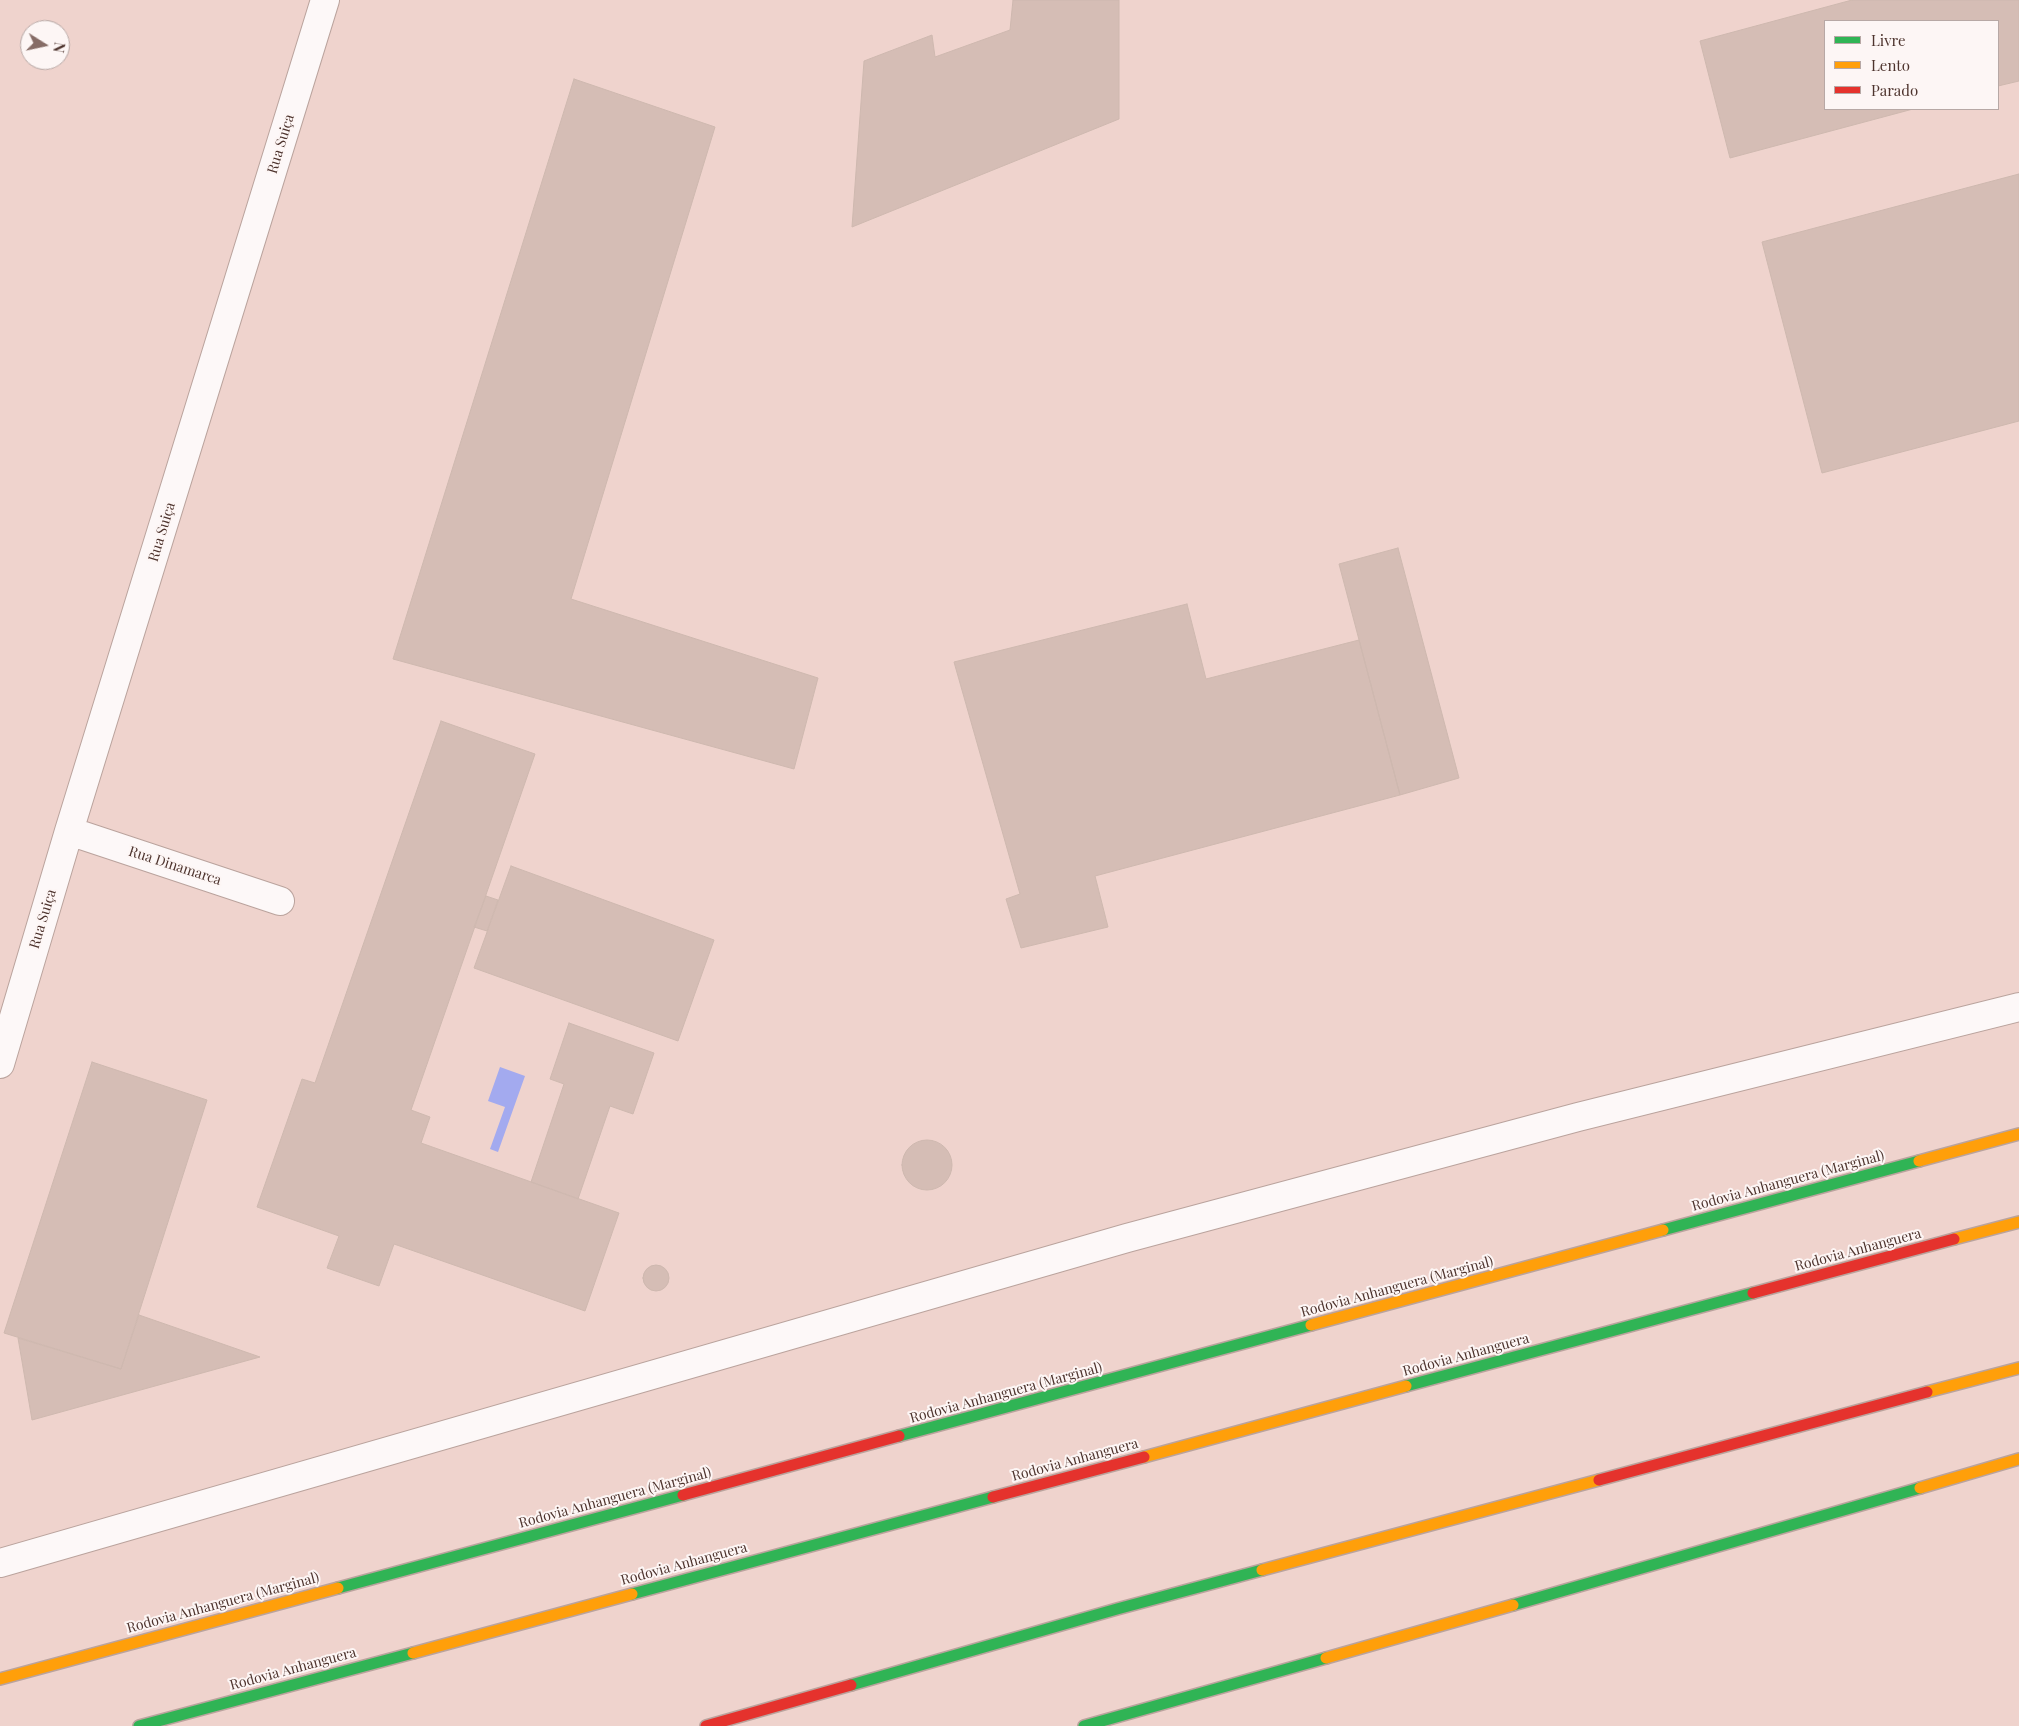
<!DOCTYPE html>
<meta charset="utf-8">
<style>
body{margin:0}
#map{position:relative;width:2019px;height:1726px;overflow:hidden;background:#efd3cd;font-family:"Playfair Display",serif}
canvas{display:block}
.legend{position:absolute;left:1824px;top:20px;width:175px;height:90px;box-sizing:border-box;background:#fdf6f5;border:1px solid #b7a8a5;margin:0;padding:6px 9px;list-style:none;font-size:15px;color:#4e342e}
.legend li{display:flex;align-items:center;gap:10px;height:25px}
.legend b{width:25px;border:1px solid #b7a8a5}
.north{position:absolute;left:20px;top:20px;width:50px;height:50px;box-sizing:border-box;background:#fdf6f5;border:1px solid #b7a8a5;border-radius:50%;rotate:100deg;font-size:14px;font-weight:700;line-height:20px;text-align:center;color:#4e342e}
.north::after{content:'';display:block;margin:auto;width:18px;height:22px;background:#866c66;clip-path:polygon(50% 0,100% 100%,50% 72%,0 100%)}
</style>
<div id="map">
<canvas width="2019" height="1726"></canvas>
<ul class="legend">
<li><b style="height:6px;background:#30b455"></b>Livre</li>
<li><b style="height:6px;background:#ff9f0a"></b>Lento</li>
<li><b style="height:6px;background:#e5322d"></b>Parado</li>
</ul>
<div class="north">N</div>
</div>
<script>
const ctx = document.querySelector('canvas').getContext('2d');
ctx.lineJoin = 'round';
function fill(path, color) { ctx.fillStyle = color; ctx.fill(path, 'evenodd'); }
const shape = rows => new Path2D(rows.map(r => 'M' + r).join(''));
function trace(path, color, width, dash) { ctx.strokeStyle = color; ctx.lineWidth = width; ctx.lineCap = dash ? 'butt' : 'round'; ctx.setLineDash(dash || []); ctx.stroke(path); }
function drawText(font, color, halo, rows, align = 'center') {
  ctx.font = font + ' "Playfair Display",serif'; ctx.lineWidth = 4; ctx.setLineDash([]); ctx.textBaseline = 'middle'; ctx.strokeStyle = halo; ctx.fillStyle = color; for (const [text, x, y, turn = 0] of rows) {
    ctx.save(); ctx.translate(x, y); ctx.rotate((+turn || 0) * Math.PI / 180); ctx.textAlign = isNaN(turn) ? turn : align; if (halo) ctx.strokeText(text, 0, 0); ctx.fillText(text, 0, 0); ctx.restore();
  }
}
const water = shape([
 [500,1067,525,1076,498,1152,490,1149,505,1107,488,1101]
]);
const building = shape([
 [1013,0,1119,0,1119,119,852,227,864,61,932,35,935,57,1010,30,1013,0],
 [1852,0,2019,0,2019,81,1998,86,1998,21,1825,21,1825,109,1913,109,1730,158,1700,41,1852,0],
 [574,79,715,127,571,599,818,678,794,769,393,659,574,79],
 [2019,174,2019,421,1822,473,1762,242,2019,174],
 [1398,548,1459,778,1400,795,1339,564,1398,548],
 [1187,604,1206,679,1359,640,1400,795,1095,876,1108,927,1021,948,1006,899,1020,894,954,662,1187,604],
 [441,721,535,754,411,1110,430,1117,421,1143,619,1213,585,1311,394,1244,379,1286,327,1268,339,1236,257,1207,302,1079,315,1083,441,721],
 [511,866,714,940,678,1041,474,968,511,866],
 [486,896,498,900,487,931,474,927,486,896],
 [569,1023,654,1053,633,1114,610,1106,578,1199,531,1182,564,1084,550,1079,569,1023],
 [92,1062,207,1100,121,1369,4,1333,92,1062],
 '902 1165a25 25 0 1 1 50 0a25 25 0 1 1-50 0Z',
 '643 1278a13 13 0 1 1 26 0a13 13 0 1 1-26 0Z',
 [139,1315,260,1357,32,1420,18,1338,121,1369,139,1315]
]);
const street = shape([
 [69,831,280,901],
 [0,1064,69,831,325,0],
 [0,1563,1127,1238,1578,1117,2019,1007]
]);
const fast = shape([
 [1663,1230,1919,1161],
 [1406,1386,1753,1293],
 [899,1436,1311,1325],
 [338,1588,683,1495],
 [632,1594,993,1497],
 [1513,1605,1920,1488],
 [851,1685,1117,1609,1262,1570],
 [139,1726,413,1653],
 [1084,1726,1326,1658]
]);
const slow = shape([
 [1919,1161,2019,1134],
 [1954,1239,2019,1222],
 [1311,1325,1663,1230],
 [1927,1392,2019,1368],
 [1144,1457,1406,1386],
 [1920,1488,2019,1459],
 [1262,1570,1599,1480],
 [413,1653,632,1594],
 [1326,1658,1513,1605],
 [0,1679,338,1588]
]);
const jam = shape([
 [1753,1293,1954,1239],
 [1599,1480,1927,1392],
 [683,1495,899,1436],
 [993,1497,1144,1457],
 [706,1726,851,1685]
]);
const streetNames = [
 ["Rua Suiça",281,144,-73],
 ["Rua Suiça",162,532,-73],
 ["Rua Dinamarca",175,866,18],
 ["Rua Suiça",43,919,-73],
 ["Rodovia Anhanguera (Marginal)",1788,1181,-15],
 ["Rodovia Anhanguera",1858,1250,-15],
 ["Rodovia Anhanguera (Marginal)",1397,1287,-15],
 ["Rodovia Anhanguera",1466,1355,-15],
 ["Rodovia Anhanguera (Marginal)",1006,1393,-15],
 ["Rodovia Anhanguera",1075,1460,-15],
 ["Rodovia Anhanguera (Marginal)",615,1498,-15],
 ["Rodovia Anhanguera",684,1564,-15],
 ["Rodovia Anhanguera (Marginal)",223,1603,-15],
 ["Rodovia Anhanguera",293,1669,-15]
];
fill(water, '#a3aaef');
fill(building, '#d5bdb5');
trace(building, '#ceb8af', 1);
trace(street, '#baa39d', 30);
trace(fast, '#baa39d', 14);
trace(slow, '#baa39d', 14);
trace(jam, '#baa39d', 14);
trace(street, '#fdf8f8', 28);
trace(fast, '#30b455', 11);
trace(slow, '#ff9f0a', 11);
trace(jam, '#e5322d', 11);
drawText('14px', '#4e342e', '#fdf6f5', streetNames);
</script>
